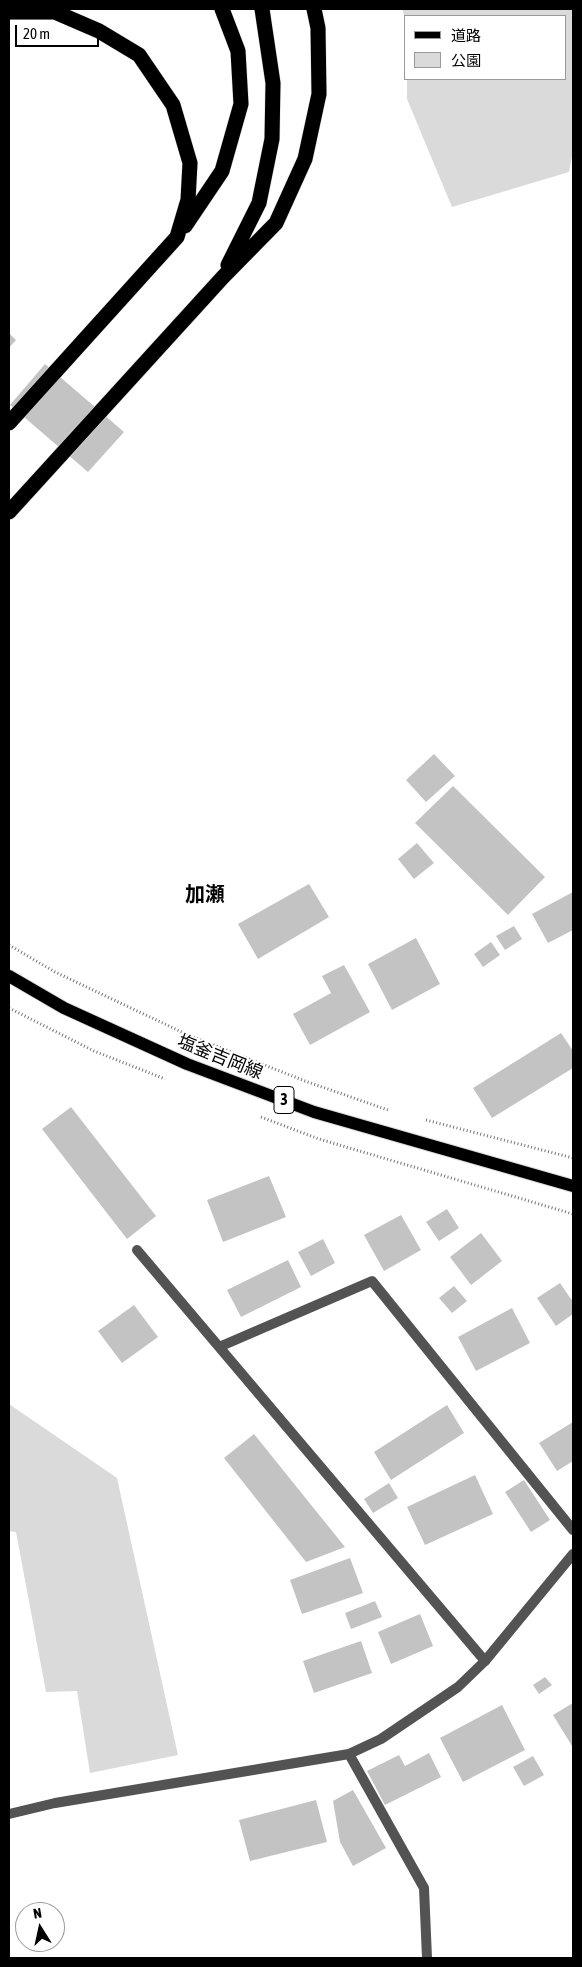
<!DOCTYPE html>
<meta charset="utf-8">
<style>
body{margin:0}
#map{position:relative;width:582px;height:1967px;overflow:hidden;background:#fff;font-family:"Asap Condensed","Noto Sans JP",sans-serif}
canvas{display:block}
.frame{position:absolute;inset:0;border:10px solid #000;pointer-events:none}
.legend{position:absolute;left:404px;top:15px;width:162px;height:65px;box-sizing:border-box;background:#fff;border:1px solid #999;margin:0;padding:6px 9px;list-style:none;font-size:15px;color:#000}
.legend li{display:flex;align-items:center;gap:10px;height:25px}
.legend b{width:25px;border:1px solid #999}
.north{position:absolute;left:15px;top:1902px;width:50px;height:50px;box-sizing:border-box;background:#fff;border:1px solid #999;border-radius:50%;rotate:350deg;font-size:14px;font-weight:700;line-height:20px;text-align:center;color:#000}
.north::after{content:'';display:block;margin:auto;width:18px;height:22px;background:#000;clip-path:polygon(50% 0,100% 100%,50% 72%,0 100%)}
.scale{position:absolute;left:15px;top:25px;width:84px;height:22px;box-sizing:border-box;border:2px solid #000;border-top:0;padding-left:6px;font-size:15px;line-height:18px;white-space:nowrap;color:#000;-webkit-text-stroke:4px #fff;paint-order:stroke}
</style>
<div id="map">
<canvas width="582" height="1967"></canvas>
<div class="frame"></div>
<ul class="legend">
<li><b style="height:6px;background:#000"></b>道路</li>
<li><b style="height:14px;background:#dadada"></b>公園</li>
</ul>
<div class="north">N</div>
<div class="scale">20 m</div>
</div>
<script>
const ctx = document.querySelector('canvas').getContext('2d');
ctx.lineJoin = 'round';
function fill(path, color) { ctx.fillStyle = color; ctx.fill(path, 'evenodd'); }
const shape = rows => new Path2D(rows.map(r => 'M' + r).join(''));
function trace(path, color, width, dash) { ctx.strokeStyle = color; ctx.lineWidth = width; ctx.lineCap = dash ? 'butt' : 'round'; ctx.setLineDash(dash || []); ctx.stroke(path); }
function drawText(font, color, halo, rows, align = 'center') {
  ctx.font = font + ' "Asap Condensed","Noto Sans JP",sans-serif'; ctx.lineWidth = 4; ctx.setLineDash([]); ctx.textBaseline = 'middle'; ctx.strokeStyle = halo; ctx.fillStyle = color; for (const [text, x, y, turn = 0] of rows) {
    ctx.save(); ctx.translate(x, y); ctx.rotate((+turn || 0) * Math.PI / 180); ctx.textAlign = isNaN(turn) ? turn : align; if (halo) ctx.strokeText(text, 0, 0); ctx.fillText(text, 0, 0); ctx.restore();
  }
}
const green = shape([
 [402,9,573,9,573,151,569,172,452,207,407,99,407,79,566,79,566,16,406,16,406,20],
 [9,1404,117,1478,178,1755,90,1773,77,1691,46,1692,16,1532,9,1531]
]);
const building = shape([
 [9,333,16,340,9,348],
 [45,364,124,432,88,472,10,405],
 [434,754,455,776,426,802,406,780],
 [453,786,545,877,508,915,415,823],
 [417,843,434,863,414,879,398,859],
 [309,884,329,917,258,959,238,924],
 [573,892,573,930,548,943,532,914],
 [514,926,522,939,505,950,496,936],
 [416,938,440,984,392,1010,368,964],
 [491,942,500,955,483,967,474,954],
 [344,965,370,1012,310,1045,293,1014,331,993,322,976],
 [561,1033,573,1051,573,1068,492,1118,473,1088],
 [71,1107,156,1216,127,1239,42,1129],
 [269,1176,286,1217,223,1242,207,1200],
 [447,1209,459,1228,439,1241,426,1222],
 [401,1215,421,1250,384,1271,364,1235],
 [481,1233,502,1261,471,1285,450,1257],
 [323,1239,335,1263,311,1276,298,1252],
 [288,1260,301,1287,241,1317,227,1290],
 [560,1283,573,1302,573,1314,556,1326,537,1298],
 [454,1286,467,1301,452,1313,439,1298],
 [134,1305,158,1337,122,1363,98,1331],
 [512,1308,530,1343,476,1371,458,1337],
 [447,1405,464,1433,391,1480,374,1452],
 [573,1422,573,1461,557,1471,539,1443],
 [254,1434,345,1547,306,1562,224,1458],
 [475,1475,493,1514,425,1545,407,1507],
 [524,1480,550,1520,531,1532,505,1492],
 [389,1483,398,1498,373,1513,364,1499],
 [350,1558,363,1593,302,1614,290,1580],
 [375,1601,382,1617,351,1629,345,1613],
 [420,1614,433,1646,391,1664,378,1632],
 [361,1641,372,1673,314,1693,303,1661],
 [545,1677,552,1685,539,1694,533,1685],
 [573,1703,573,1745,572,1746,553,1715],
 [502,1705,525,1750,463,1782,440,1738],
 [429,1753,441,1777,385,1805,367,1771,399,1755,405,1766],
 [533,1756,544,1775,524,1786,513,1767],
 [353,1790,386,1848,353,1866,340,1842,333,1801],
 [316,1800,327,1842,250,1861,239,1820]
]);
const path = shape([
 [9,945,55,972,188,1035,305,1081,388,1110],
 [9,1008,94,1051,165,1079],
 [261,1117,319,1139,573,1214],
 [426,1120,573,1158]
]);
const minor = shape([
 [137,1250,485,1661],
 [219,1347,372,1281,573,1530],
 [349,1754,424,1888,427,1958]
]);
const tertiary = shape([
 [9,1814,55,1803,349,1754,381,1739,458,1687,485,1661,573,1554]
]);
const primary = shape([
 [9,976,64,1008,187,1064,314,1112,573,1186]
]);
const motorway = shape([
 [9,12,55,12,99,31,139,55,173,105,190,163,188,200,177,237,9,423],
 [185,226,222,171,241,104,238,51,222,9],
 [228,265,259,203,272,139,273,83,262,9],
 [9,512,223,277,276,223,305,159,319,94,318,28,314,9]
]);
const shields = [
 [284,1100,20]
];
const shieldNames = [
 ["3",284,1100]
];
const streetNames = [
 ["塩釜吉岡線",220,1057,22]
];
const quarterNames = [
 ["加瀬",205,895]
];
fill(green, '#dadada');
fill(building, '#c3c3c3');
trace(primary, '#dbdbdb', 14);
trace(motorway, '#dbdbdb', 16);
trace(path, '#757575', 3, [1, 2.5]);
trace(minor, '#535353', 10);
trace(tertiary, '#535353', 10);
trace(primary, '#000', 12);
trace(motorway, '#000', 15);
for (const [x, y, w] of shields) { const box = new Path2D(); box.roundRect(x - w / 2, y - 13.5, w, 27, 4); ctx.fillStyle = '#fff'; ctx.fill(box); trace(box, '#000', 1); }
drawText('bold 16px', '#000', null, shieldNames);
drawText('18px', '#000', '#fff', streetNames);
drawText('bold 20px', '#000', '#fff', quarterNames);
</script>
